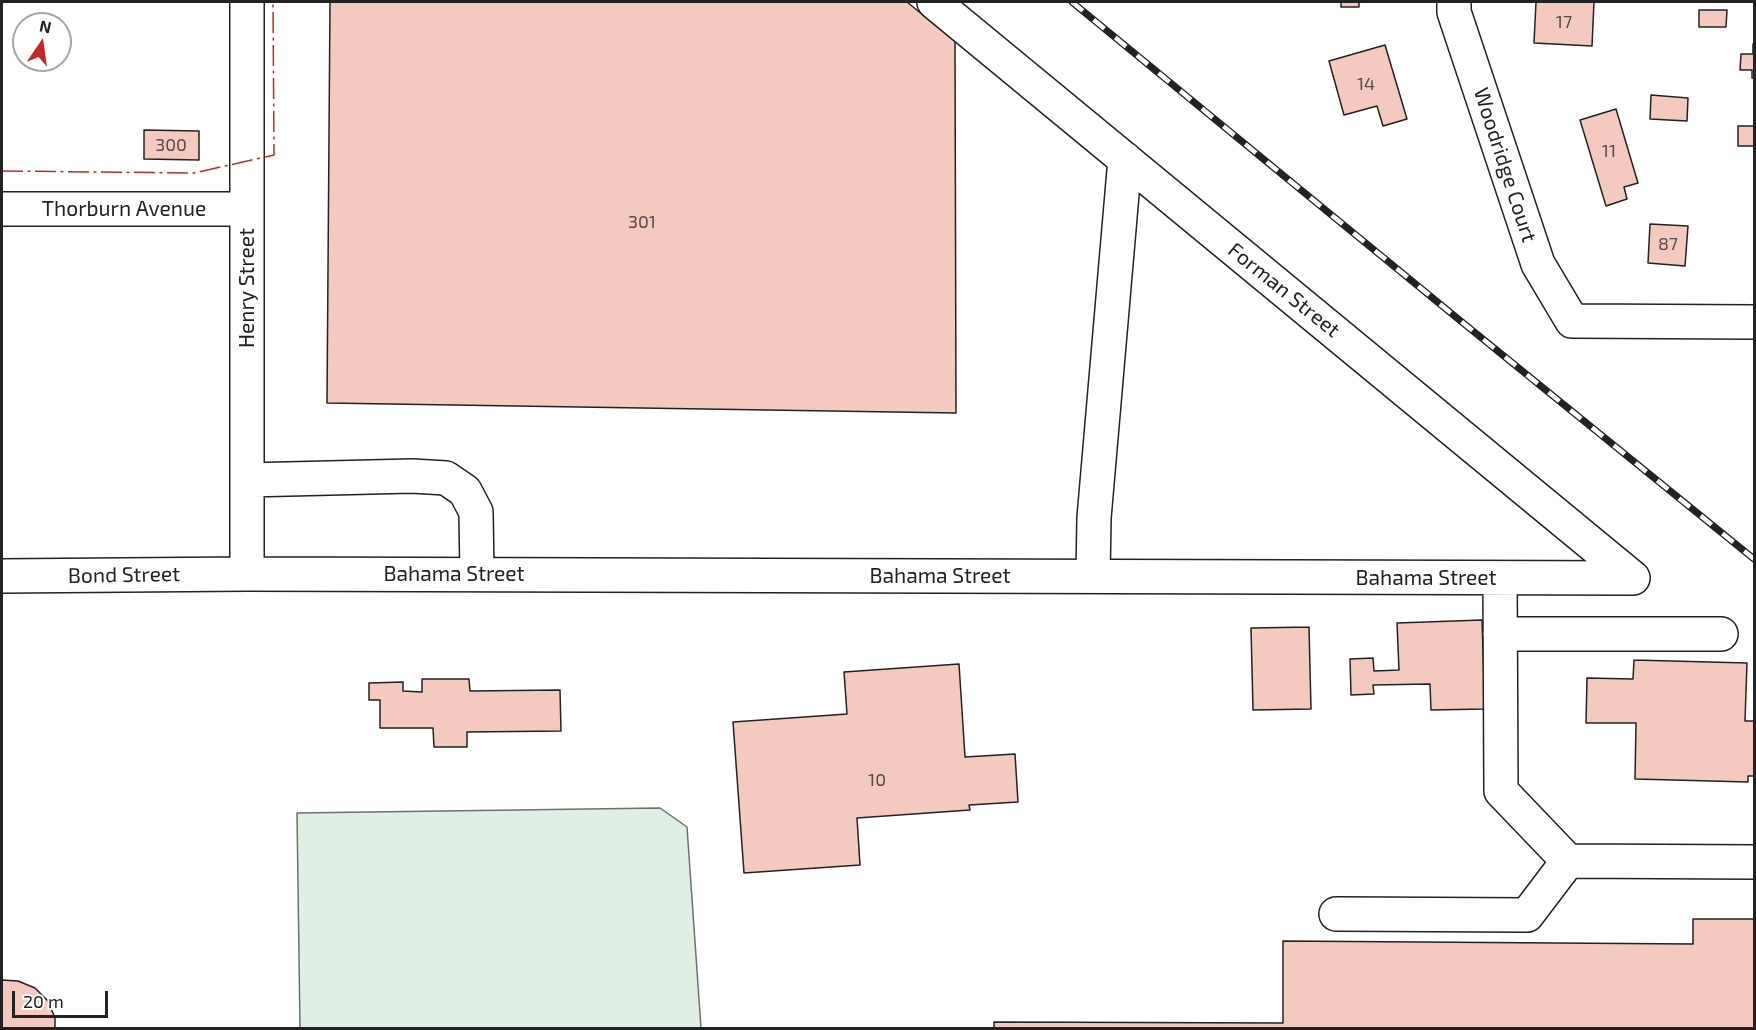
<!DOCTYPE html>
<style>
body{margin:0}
#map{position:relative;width:1756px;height:1030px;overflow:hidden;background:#fff;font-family:"Exo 2",sans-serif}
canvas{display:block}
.frame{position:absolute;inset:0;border:3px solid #222;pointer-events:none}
.north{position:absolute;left:12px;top:12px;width:60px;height:60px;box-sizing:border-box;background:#fff;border:2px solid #a7a7a7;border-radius:50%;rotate:13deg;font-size:16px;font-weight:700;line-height:24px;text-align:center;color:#222}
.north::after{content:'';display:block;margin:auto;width:21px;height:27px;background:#c62828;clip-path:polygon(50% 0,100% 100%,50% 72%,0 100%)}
.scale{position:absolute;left:12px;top:991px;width:96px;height:27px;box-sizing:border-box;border:3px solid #222;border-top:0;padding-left:8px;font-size:18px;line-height:21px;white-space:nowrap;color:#222;-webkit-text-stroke:4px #fff;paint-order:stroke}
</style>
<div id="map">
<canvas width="1756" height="1030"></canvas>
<div class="frame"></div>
<div class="north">N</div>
<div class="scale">20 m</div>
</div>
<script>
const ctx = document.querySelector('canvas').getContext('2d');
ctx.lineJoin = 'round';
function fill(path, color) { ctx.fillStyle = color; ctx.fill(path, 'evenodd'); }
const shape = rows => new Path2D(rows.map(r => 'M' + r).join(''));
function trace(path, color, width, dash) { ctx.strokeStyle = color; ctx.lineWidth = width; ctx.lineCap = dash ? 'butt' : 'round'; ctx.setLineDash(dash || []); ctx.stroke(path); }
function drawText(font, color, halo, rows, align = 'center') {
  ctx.font = font + ' "Exo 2",sans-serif'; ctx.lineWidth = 4.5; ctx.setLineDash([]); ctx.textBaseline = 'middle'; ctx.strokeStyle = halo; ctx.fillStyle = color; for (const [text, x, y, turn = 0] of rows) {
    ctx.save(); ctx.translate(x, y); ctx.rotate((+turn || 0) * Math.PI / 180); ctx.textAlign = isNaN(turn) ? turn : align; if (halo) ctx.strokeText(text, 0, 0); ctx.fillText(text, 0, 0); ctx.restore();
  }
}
const green = shape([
 [660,808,687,827,701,1028,300,1028,297,813,660,808]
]);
const building = shape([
 [330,2,907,2,955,41,956,413,327,403,330,2],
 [1341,2,1359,2,1359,7,1341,7,1341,2],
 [1536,2,1594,2,1592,46,1534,43,1536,2],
 [1699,10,1727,10,1726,27,1699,27,1699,10],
 [1753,44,1754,44,1754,78,1752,78,1752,70,1740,70,1741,54,1753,54,1753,44],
 [1385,45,1407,119,1383,126,1377,106,1344,115,1329,61,1385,45],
 [1651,95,1688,98,1687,121,1650,119,1651,95],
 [1616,109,1638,183,1624,187,1627,199,1606,206,1580,120,1616,109],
 [1738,126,1754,126,1754,146,1738,146,1738,126],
 [144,130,199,131,199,160,144,159,144,130],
 [1650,224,1688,226,1685,266,1648,263,1650,224],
 [1482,620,1485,709,1431,710,1430,684,1373,685,1374,694,1351,695,1350,659,1373,658,1374,671,1399,670,1397,623,1482,620],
 [1309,627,1311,709,1253,710,1251,628,1309,627],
 [1634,660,1747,663,1745,721,1754,721,1754,776,1748,776,1748,782,1635,779,1636,723,1586,723,1587,678,1633,679,1634,660],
 [959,664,965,757,1015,754,1018,802,969,805,970,810,857,818,860,865,744,873,733,722,847,714,844,672,959,664],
 [422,679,469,679,470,691,560,690,561,731,467,732,467,747,434,747,433,728,380,728,380,700,369,700,369,683,403,682,403,691,422,692,422,679],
 [1693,919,1754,919,1754,1028,994,1028,994,1022,1283,1023,1283,941,1693,944,1693,919],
 [2,980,18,981,35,988,48,1001,55,1018,55,1028,2,1028,2,980]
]);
const minor = shape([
 [934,2,1633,578],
 [1454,2,1454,12,1538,264,1572,321,1754,322],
 [2,209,247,209],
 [247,480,412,476,446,478,465,491,476,512,477,574],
 [247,574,247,2],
 [2,576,247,574,1633,578],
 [1093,576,1094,518,1125,159],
 [1500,634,1721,634],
 [1568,861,1754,862],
 [1336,914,1527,915,1568,861,1501,791,1500,578]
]);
const rail = shape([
 [1072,2,1457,318,1754,559]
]);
const power = shape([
 [2,171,194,173,274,155,273,2]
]);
const numberNames = [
 ["17",1564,22],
 ["14",1366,84],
 ["300",171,145],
 ["11",1609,151],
 ["301",642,222],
 ["87",1668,244],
 ["10",877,780]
];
const streetNames = [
 ["Woodridge Court",1505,165,72],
 ["Thorburn Avenue",124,209],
 ["Henry Street",247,288,-90],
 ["Forman Street",1284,290,39],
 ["Bahama Street",454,574],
 ["Bond Street",124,575,-1],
 ["Bahama Street",940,576],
 ["Bahama Street",1426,578]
];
fill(green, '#e0efe3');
trace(green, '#6f6f6f', 1.5);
fill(building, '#f3c9c0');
trace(building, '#222', 1.5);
trace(minor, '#222', 36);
trace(minor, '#fff', 33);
trace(rail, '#222', 7);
trace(rail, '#fff', 4.5, [14]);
trace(power, '#c62828', 1.5, [21, 4.5, 3, 4.5]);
drawText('18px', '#564c4a', null, numberNames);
drawText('21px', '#222', '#fff', streetNames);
</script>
